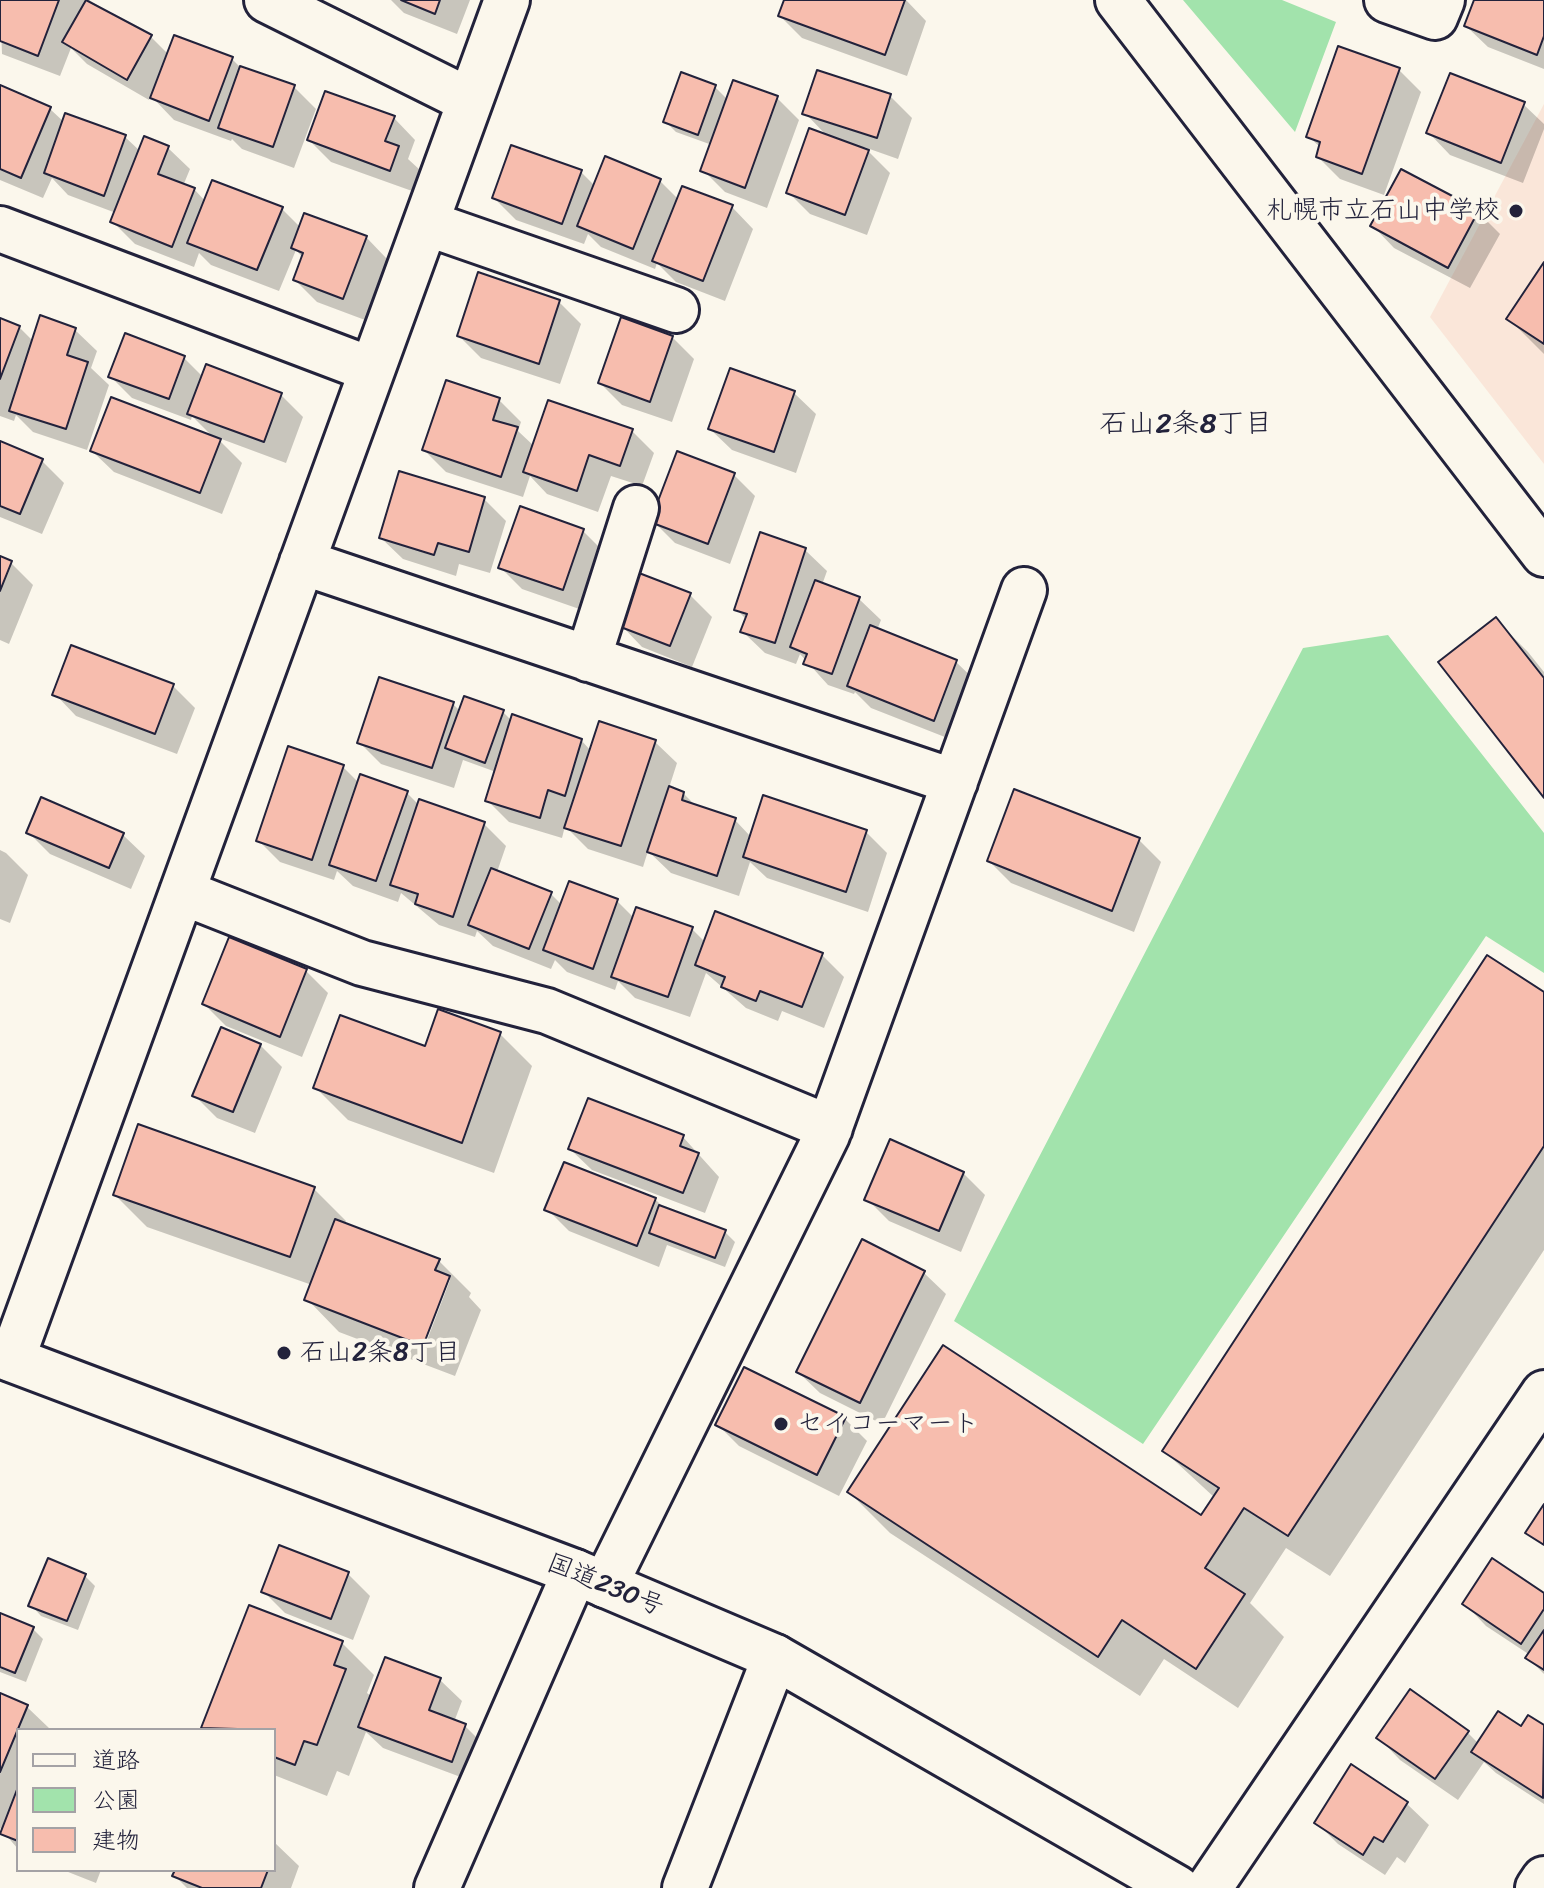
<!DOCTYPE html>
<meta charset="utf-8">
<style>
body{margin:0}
#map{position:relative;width:1544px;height:1888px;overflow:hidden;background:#fbf7ec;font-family:Sriracha,"Klee One",sans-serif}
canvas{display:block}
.legend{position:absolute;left:16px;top:1728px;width:260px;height:144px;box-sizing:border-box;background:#fbf7ec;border:2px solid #a4a2a5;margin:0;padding:10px 14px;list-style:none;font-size:24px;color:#22223b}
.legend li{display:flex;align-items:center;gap:16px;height:40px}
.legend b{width:40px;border:2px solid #a4a2a5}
</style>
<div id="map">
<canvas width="1544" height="1888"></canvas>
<ul class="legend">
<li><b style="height:10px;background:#fbf7ec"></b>道路</li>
<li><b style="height:22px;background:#a2e3ac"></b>公園</li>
<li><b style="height:22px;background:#f7bdae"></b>建物</li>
</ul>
</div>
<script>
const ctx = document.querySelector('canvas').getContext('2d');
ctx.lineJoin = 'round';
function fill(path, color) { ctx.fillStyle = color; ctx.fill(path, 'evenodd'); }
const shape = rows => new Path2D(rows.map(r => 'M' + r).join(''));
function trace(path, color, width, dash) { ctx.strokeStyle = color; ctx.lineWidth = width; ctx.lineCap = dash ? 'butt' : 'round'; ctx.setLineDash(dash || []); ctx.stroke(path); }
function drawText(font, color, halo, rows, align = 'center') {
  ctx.font = font + ' Sriracha,"Klee One",sans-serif'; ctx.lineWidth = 8; ctx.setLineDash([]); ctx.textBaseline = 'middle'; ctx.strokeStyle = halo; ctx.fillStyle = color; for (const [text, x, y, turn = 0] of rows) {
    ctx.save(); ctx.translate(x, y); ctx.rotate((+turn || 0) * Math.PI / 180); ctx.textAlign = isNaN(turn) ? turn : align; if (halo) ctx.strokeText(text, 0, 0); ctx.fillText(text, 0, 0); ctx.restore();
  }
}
const built = shape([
 [1544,104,1544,464,1430,317]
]);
const green = shape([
 [1183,0,1282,0,1336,22,1295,132],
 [1388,635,1544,833,1544,973,1486,936,1143,1444,954,1321,1303,648]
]);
const shadow = shape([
 [0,0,89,0,151,37,169,55,232,59,241,68,294,87,316,109,294,168,242,149,232,139,231,141,174,120,151,96,149,100,87,64,71,48,60,76,2,54],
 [391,0,470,0,457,34,404,13],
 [786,0,906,0,926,21,907,76,802,38,780,16],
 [1476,0,1544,0,1544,69,1488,47,1466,26],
 [1399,70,1421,92,1384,195,1340,179,1318,157,1321,148,1308,136],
 [715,87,728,100,777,98,799,120,767,208,725,192,703,170,712,145,676,132,665,121],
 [0,88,50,109,64,122,67,115,125,137,140,151,168,148,190,169,183,186,194,189,206,202,282,209,301,228,366,237,387,259,365,320,317,302,295,280,303,258,296,250,279,291,211,265,199,253,194,267,135,244,113,222,116,213,68,195,52,178,43,198,0,180],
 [890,96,912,118,898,159,864,147,890,173,867,235,810,214,788,192,828,137,805,113],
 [1523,104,1544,124,1544,129,1523,183,1450,155,1429,133],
 [394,118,415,140,408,159,420,170,412,191,331,162,309,140],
 [581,172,595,186,660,181,678,199,732,207,753,229,725,301,676,282,657,263,655,269,601,247,588,234,584,244,516,220,494,198],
 [1478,212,1500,234,1470,288,1394,248,1373,226],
 [1544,265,1544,354,1509,319],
 [559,302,581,324,560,384,481,358,459,336],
 [0,320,19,327,34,342,75,330,97,351,91,368,109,385,87,450,33,432,16,415,14,421,0,416],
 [672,337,694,359,672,422,622,405,600,383],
 [184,358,203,377,207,367,281,395,303,417,286,463,216,437,242,463,222,514,114,472,92,451,215,439,192,416,191,420,132,398,110,376],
 [794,393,816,414,796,473,732,450,710,429],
 [499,400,521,422,518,431,534,446,632,431,654,453,642,486,611,476,598,512,547,494,530,476,523,497,446,472,424,450],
 [0,443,42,461,64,483,42,534,0,517],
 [733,474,755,496,730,564,675,543,653,521],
 [484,499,506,521,490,573,459,564,456,576,403,559,381,538],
 [583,531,605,553,585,611,522,589,500,567],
 [805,550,827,571,822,585,859,599,881,620,877,630,956,662,978,683,955,741,871,708,855,692,854,694,828,685,800,654,796,664,765,653,743,632,747,620,736,609],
 [0,558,11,563,33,585,9,644,0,640],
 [690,595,712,617,692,667,642,647,621,625],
 [1496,620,1528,652,1544,672,1544,794],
 [173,686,195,708,177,754,76,716,55,694],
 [465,698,503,712,512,721,581,740,591,751,655,742,677,763,669,788,683,793,698,808,735,820,751,837,866,832,887,853,868,912,767,878,750,862,739,896,671,873,648,851,643,867,588,849,565,826,562,838,509,822,487,800,496,772,463,760,454,788,381,764,359,742,453,704,460,711],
 [343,767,359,783,407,793,419,805,484,824,506,846,497,872,550,893,562,905,570,883,617,901,634,918,692,929,706,943,822,955,844,977,824,1028,782,1011,778,1021,746,1008,706,973,690,1017,635,998,618,981,615,990,567,972,555,960,551,969,493,946,477,931,475,937,439,925,401,893,398,902,353,886,337,871,334,880,280,862,258,840],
 [28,832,123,835,145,856,131,889,50,854],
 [1139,840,1161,862,1134,932,1011,883,989,861],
 [0,850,6,853,28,875,10,923,0,919],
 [230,940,306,971,328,993,302,1057,226,1026,204,1004],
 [1544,994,1544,1250,1330,1576,1286,1548,1250,1603,1284,1637,1238,1708,1164,1659,1140,1696,890,1533,849,1492,1202,1518,1215,1498,1164,1451],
 [500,1034,532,1066,494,1173,348,1120,316,1088],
 [260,1045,282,1067,255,1133,217,1118,195,1096],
 [683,1137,719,1177,705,1213,592,1170,570,1149],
 [963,1173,985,1195,961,1252,889,1221,867,1199],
 [314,1189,346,1221,344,1225,438,1260,471,1293,469,1297,481,1310,455,1376,339,1332,307,1299,312,1285,147,1227,115,1195],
 [446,1280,450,1280,421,1356,418,1354],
 [655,1199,665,1209,725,1232,735,1242,725,1267,667,1245,659,1267,569,1231,547,1209],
 [863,1242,924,1273,946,1294,882,1424,820,1393,798,1372],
 [845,1419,867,1441,839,1496,739,1446,717,1424],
 [348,1574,370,1596,353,1640,285,1613,263,1591],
 [85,1576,95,1586,78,1630,41,1616,31,1605],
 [1544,1595,1544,1674,1528,1658,1530,1655,1486,1626,1465,1604],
 [0,1615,33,1629,43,1639,26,1682,0,1672],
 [342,1643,374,1675,367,1693,372,1697,440,1680,462,1701,454,1722,465,1726,487,1748,474,1782,383,1748,366,1732,349,1776,337,1771,327,1796,274,1775,274,1730,204,1728],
 [0,1695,27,1707,49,1728,18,1730,18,1849,0,1828],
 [1528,1718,1544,1728,1544,1804,1496,1773,1484,1762,1458,1800,1400,1760,1379,1738,1468,1733,1479,1744,1522,1728],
 [1351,1767,1407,1804,1429,1825,1405,1863,1397,1857,1385,1875,1338,1844,1316,1822],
 [274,1842,299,1866,291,1888,187,1888,175,1876,177,1870,274,1870],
 [63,1870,101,1870,96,1883]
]);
const building = shape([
 [0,0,59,0,38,56,0,41,0,0],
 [86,0,152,35,127,80,62,42,86,0],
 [401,0,440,0,435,14,401,0],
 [784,0,905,0,885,55,778,16,784,0],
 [1474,0,1544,0,1544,36,1537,55,1464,26,1474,0],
 [174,35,233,57,209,121,150,98,174,35],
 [1338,46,1400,68,1362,174,1316,157,1320,142,1306,137,1338,46],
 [240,66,295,85,273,147,218,128,240,66],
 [817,70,891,94,877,138,802,114,817,70],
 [681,72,716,85,698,135,663,122,681,72],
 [1450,73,1525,102,1501,163,1426,133,1450,73],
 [733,80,778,96,745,188,700,171,733,80],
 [0,85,51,107,21,178,0,169,0,85],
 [325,91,395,116,385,141,399,146,390,171,307,140,325,91],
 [65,113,126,135,104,196,44,173,65,113],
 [809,128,869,150,845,215,786,193,809,128],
 [144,136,169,146,158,174,195,188,172,247,110,222,144,136],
 [511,145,582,170,562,224,492,198,511,145],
 [605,156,661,179,633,249,577,226,605,156],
 [1401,169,1479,210,1448,268,1370,226,1401,169],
 [212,180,283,207,257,270,187,243,212,180],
 [682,186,733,205,703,281,652,261,682,186],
 [304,213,367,236,343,299,293,280,303,253,291,248,304,213],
 [1544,262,1544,344,1506,319,1544,262],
 [478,272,560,300,539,364,457,336,478,272],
 [40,315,76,328,67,355,88,362,66,429,9,411,40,315],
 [621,317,673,336,650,402,598,383,621,317],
 [0,318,20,326,0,379,0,318],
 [125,333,185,356,169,399,108,377,125,333],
 [206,364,282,393,264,442,187,414,206,364],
 [730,368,795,391,774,452,708,429,730,368],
 [446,380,500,398,493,420,518,427,501,477,422,450,446,380],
 [111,397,221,439,200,493,90,451,111,397],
 [548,400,633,429,620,466,589,455,577,491,523,472,548,400],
 [0,441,43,459,20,514,0,506,0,441],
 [677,451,735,473,708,544,650,522,677,451],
 [399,471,485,497,469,552,438,543,434,555,379,538,399,471],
 [520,506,584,529,563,590,498,568,520,506],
 [760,532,806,548,775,643,740,632,747,614,734,610,760,532],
 [0,556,12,561,0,591,0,556],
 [639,573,691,593,670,646,618,626,639,573],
 [815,580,860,597,832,674,803,664,807,654,790,647,815,580],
 [1496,617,1544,678,1544,798,1438,662,1496,617],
 [870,625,957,660,934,721,847,686,870,625],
 [71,645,174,684,155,734,52,695,71,645],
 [379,677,454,702,432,768,357,743,379,677],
 [464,696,504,710,485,763,445,748,464,696],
 [512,714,582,739,565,796,548,790,540,818,485,801,512,714],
 [599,721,656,740,621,846,564,828,599,721],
 [288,746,344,765,312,860,256,841,288,746],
 [360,774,408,791,376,881,329,865,360,774],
 [669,786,684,792,682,800,736,818,717,876,647,852,669,786],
 [1014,789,1140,838,1112,911,987,861,1014,789],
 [763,795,867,830,846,892,743,857,763,795],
 [41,797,124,833,109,868,26,833,41,797],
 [419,799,485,822,453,917,415,904,418,894,390,885,419,799],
 [491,868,552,892,529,949,468,925,491,868],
 [569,881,618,899,593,969,543,950,569,881],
 [636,907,693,927,668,997,611,977,636,907],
 [715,911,823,953,802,1007,760,991,756,1001,721,987,725,977,695,965,715,911],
 [229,937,307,969,280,1037,202,1004,229,937],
 [1487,955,1544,992,1544,1146,1288,1536,1244,1508,1205,1568,1245,1594,1196,1669,1122,1620,1098,1657,847,1492,943,1345,1201,1515,1219,1488,1162,1451,1487,955],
 [438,1009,501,1032,462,1143,313,1088,340,1015,425,1046,438,1009],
 [221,1027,261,1044,233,1112,192,1096,221,1027],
 [588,1098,684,1135,680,1146,699,1153,683,1193,568,1149,588,1098],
 [138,1124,315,1187,290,1257,113,1195,138,1124],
 [890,1139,964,1172,939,1231,864,1200,890,1139],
 [564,1162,656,1198,637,1246,544,1210,564,1162],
 [659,1205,726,1230,715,1258,649,1233,659,1205],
 [335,1219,440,1259,435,1270,450,1276,423,1346,304,1300,335,1219],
 [862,1239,925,1271,860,1403,796,1372,862,1239],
 [744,1367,846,1417,817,1475,715,1425,744,1367],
 [1544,1504,1544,1545,1525,1533,1544,1504],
 [279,1545,349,1572,331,1619,261,1592,279,1545],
 [48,1558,86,1574,67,1621,28,1606,48,1558],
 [1492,1558,1544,1593,1544,1609,1521,1644,1462,1604,1492,1558],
 [249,1605,343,1641,334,1665,346,1669,317,1745,304,1741,295,1765,274,1757,274,1730,201,1728,249,1605],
 [0,1613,34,1627,15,1673,0,1667,0,1613],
 [1544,1630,1544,1670,1525,1658,1544,1630],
 [385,1657,441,1678,429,1710,466,1724,452,1762,358,1727,385,1657],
 [1410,1689,1469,1731,1435,1779,1376,1738,1410,1689],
 [0,1693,28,1705,0,1772,0,1693],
 [1498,1711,1521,1726,1528,1715,1544,1725,1543,1798,1471,1752,1498,1711],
 [1351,1764,1408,1802,1383,1842,1374,1837,1363,1855,1314,1823,1351,1764],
 [18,1787,18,1841,0,1834,18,1787],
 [175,1870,268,1870,261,1888,202,1888,172,1876,175,1870]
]);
const minor = shape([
 [267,0,470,101],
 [1118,0,1544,554],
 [1387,0,1435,17,1442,0],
 [426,223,676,310],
 [0,229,372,370],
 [302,562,955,782],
 [588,659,636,508],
 [182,892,362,963,547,1011,830,1128],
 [12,1359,507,0],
 [605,1585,827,1135,1024,590],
 [437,1888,575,1572],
 [685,1888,775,1657],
 [1209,1888,1544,1393],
 [1538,1888,1544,1879]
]);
const highway = shape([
 [0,1355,575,1572,775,1657,1177,1888]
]);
const markers = [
 [1516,211,8,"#22223b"],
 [284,1353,8,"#22223b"],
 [781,1424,8,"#22223b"]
];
const poiNames = [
 ["札幌市立石山中学校",1500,211,"right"],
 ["石山2条8丁目",300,1353],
 ["セイコーマート",797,1424]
];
const streetNames = [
 ["国道230号",605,1586,22]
];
const neighbourhoodNames = [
 ["石山2条8丁目",1186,425]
];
fill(built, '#fae6d9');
fill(green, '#a2e3ac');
fill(shadow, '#0003');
fill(building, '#f7bdae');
trace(building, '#22223b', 2);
trace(minor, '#22223b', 50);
trace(highway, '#22223b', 50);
trace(minor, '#fbf7ec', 44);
trace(highway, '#fbf7ec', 44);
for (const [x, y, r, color] of markers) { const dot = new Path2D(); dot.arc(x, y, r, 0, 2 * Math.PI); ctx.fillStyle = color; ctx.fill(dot); trace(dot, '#fbf7ec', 3); }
drawText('26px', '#22223b', '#fbf7ec', poiNames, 'left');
drawText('26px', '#22223b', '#fbf7ec', streetNames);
drawText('28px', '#22223b', '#fbf7ec', neighbourhoodNames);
</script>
